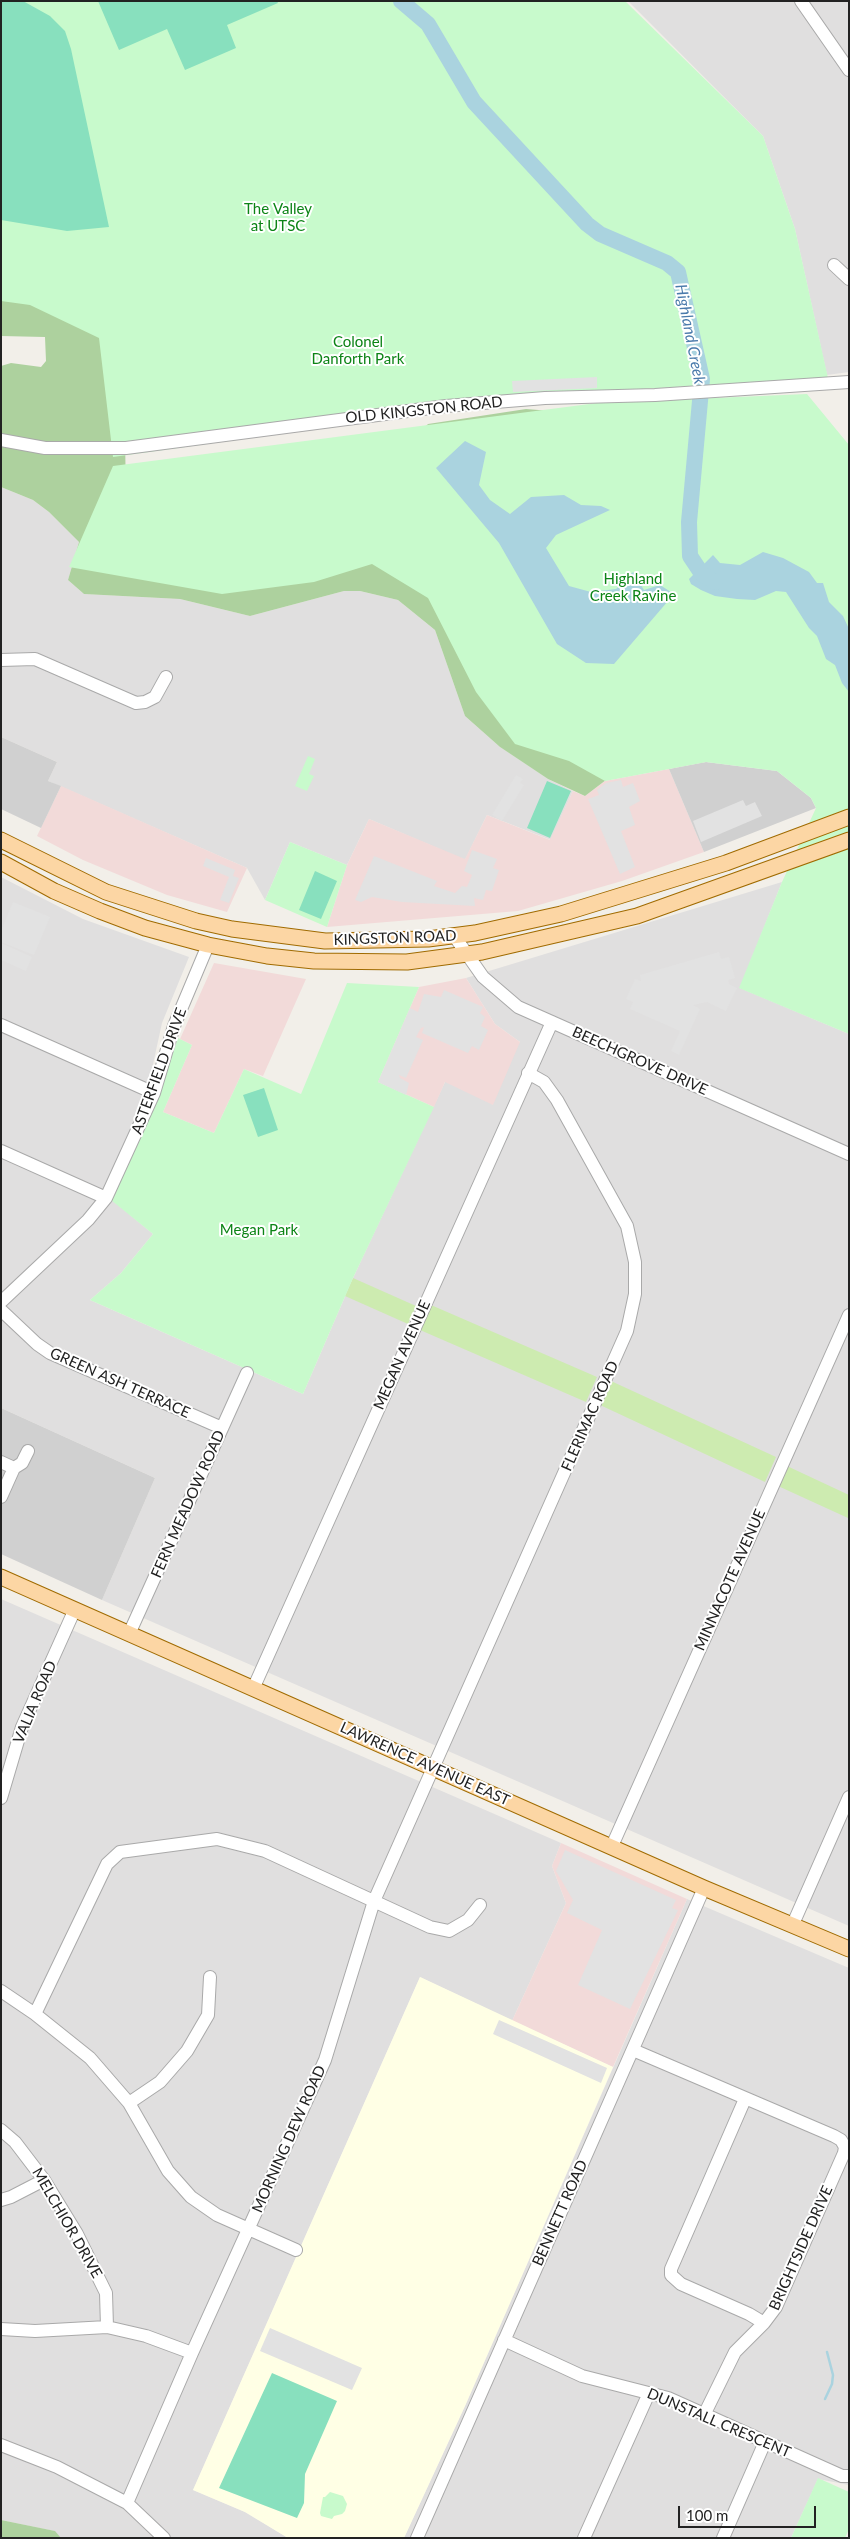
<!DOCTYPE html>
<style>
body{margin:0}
#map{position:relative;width:850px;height:2539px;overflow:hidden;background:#f2efe9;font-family:Lato,sans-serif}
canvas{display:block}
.frame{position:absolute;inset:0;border:2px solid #222;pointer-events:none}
.scale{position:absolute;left:678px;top:2506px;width:138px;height:22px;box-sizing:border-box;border:2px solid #222;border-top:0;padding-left:6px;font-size:15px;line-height:18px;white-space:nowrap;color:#222;-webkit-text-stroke:4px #fff;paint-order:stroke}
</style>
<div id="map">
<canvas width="850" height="2539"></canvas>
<div class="frame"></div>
<div class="scale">100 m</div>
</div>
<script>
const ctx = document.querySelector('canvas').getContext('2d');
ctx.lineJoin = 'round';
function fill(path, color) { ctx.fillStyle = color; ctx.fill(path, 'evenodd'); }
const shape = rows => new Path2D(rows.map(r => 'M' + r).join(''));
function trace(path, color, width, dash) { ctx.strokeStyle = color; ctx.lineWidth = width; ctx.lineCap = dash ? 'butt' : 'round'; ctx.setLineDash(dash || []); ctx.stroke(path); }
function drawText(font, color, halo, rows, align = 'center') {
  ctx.font = font + ' Lato,sans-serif'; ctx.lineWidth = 4; ctx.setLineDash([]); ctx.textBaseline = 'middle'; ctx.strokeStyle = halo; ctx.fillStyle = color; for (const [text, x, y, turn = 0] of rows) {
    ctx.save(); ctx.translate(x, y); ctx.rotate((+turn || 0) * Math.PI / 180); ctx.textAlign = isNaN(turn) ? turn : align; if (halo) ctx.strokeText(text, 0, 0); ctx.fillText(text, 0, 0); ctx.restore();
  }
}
const residential = shape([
 [628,1,849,1,849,372,827,375,795,229,763,136],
 [1,487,33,500,49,512,79,542,68,580,84,594,180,599,250,616,344,591,360,591,398,600,435,630,465,716,500,747,548,779,573,791,551,840,487,815,465,860,369,819,347,865,290,842,265,900,247,868,48,781,57,762,1,737],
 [1,877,83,919,189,957,162,1023,150,1078,154,1108,111,1199,153,1234,121,1273,90,1300,303,1394,353,1278,445,1082,520,1042,495,1024,466,978,782,882,740,988,849,1034,849,1926,102,1600,155,1478,1,1408],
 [1,1599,561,1843,552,1866,566,1903,512,2021,420,1977,193,2490,245,2512,288,2538,61,2538,54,2531,1,2520],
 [687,1899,849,1968,849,2485,818,2479,791,2538,404,2538,465,2406]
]);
const commercial = shape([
 [669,769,704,852,622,881,518,911,327,927,347,865,369,819,465,859,487,815,550,840,573,791,585,796,605,781],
 [61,786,247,868,227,912,167,895,83,860,37,836],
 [214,963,306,979,263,1076,244,1069,214,1133,163,1112,192,1045,180,1039],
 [466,978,495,1024,520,1042,493,1105,445,1082,434,1107,378,1082,419,987],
 [561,1843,687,1899,613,2067,512,2021,566,1903,552,1866]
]);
const education = shape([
 [420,1977,613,2067,465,2406,404,2538,288,2538,245,2512,193,2490]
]);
const religious = shape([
 [1,737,57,762,48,781,61,786,41,828,1,809],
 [706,762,777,771,811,798,816,808,704,852,669,769],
 [1,1408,155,1478,102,1600,1,1554]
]);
const grass = shape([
 [353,1278,416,1306,408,1324,345,1296],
 [431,1305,597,1377,586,1402,420,1330],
 [611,1381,776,1457,765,1482,600,1405],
 [787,1466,849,1495,848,1518,778,1486]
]);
const forest = shape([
 [121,215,126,494,413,440,428,424,526,409,589,414,725,758,606,780,585,796,548,779,500,747,465,716,435,630,398,600,360,591,344,591,250,616,180,599,84,594,68,580,79,542,49,512,33,500,1,487,1,366,11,363,41,367,46,361,45,337,1,336,1,231],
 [1,2520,55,2531,61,2538,1,2538]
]);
const park = shape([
 [1,1,625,1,763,136,795,229,828,378,575,393,113,457,99,338,30,305,1,301],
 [807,394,849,445,849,1034,739,988,782,882,816,808,811,798,777,771,706,762,605,781,569,761,515,744,476,692,428,598,372,564,314,582,222,594,69,567,113,466,597,403],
 [308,756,315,759,309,774,314,776,307,791,295,786],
 [290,842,347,865,327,927,265,900],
 [347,983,419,987,378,1082,434,1107,353,1278,303,1394,90,1300,121,1273,153,1234,111,1200,154,1108,178,1038,192,1045,163,1112,214,1133,244,1069,301,1094],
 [818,2478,849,2492,849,2529,845,2538,791,2538],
 [330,2492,343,2496,347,2504,345,2511,342,2514,334,2516,332,2519,321,2516,320,2513,323,2497,325,2497]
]);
const pitch = shape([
 [1,1,23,1,50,16,65,31,71,49,109,227,67,231,1,220],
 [98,1,277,1,278,3,227,25,236,48,185,70,167,29,119,50],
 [547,781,571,791,550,838,527,828],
 [315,871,337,881,321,919,299,910],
 [264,1088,278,1130,258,1137,243,1095],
 [272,2373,337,2401,305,2474,304,2503,297,2518,219,2488]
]);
const parking = shape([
 [597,377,597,388,513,392,512,381],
 [516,775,523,779,520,783,524,785,502,821,492,815],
 [621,780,623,787,633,783,640,801,629,807,635,825,621,831,635,867,620,874,588,799,599,795,597,790,606,783],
 [743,800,746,806,755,802,762,816,701,842,693,821],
 [472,850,497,859,493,868,499,870,492,891,486,890,483,900,474,898,475,906,402,902,372,897,361,902,355,900,374,856,437,881,434,886,455,893,462,886,467,887,472,875,464,871],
 [206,858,235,870,233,876,239,878,229,903,220,900,229,877,203,866],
 [13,902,50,917,34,955,1,942,1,931],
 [1,943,32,957,26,971,1,960],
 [719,952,721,959,729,957,735,978,728,980,729,984,737,988,726,1011,707,1002,693,1005,700,1009,679,1055,671,1051,680,1031,630,1009,633,1002,626,999,635,979,641,981,640,975],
 [444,990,483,1007,480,1013,485,1017,481,1026,488,1030,479,1050,472,1046,468,1053,422,1033,424,1027,421,1028,416,1037,423,1040,406,1078,399,1075,400,1078,409,1083,406,1095,378,1082,410,1008,418,1012,424,994,441,997],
 [565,1850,676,1900,672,1908,678,1910,630,2009,578,1985,602,1930,567,1913,573,1900,556,1871],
 [499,2020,607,2068,601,2083,493,2034],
 [270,2328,362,2368,352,2390,260,2351]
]);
const water = shape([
 [465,441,486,452,479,485,490,500,510,514,531,497,564,495,581,505,601,506,610,510,556,535,546,548,569,586,591,592,616,589,633,572,644,590,660,585,674,594,614,664,586,663,557,644,499,543,436,468],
 [763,552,783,558,809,572,817,583,823,583,829,602,843,616,849,629,849,692,842,683,835,665,826,659,817,636,809,628,786,592,776,591,755,600,737,599,715,596,701,590,691,584,689,579,713,555,720,563,740,565]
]);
const stream = shape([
 [825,2399,832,2384,833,2375,827,2352]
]);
const river = shape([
 [401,1,428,24,474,102,587,224,600,234,667,263,678,272,702,379,689,522,690,556,702,574,715,582]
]);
const minor = shape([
 [801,1,849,70],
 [834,265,849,279],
 [1,440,45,448,126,448,446,406,545,398,655,395,849,382],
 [1,660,35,659,136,703,145,702,155,697,166,677],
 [455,937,483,977,518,1007,849,1154],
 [1,1025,154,1093],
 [1,1151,106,1198],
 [1,1302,88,1220,106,1198,154,1093,174,1026,208,945],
 [1,1310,37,1344,50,1353,222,1428],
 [1,1462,14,1468],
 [1,1497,14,1468,22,1463,28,1451],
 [129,1634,247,1373],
 [253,1689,552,1022],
 [1,1798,22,1727,75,1609],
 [612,1846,849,1315],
 [793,1924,849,1797],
 [1,1991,35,2014,90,2058,129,2103,168,2171,191,2197,217,2215,296,2250],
 [35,2014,107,1864,120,1852,217,1839,265,1851,430,1927,449,1931,468,1920,480,1905],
 [633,2050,834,2136,841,2140,845,2147,844,2153,776,2307,764,2323,735,2352,704,2415],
 [745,2099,671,2269,671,2275,681,2284,749,2314,764,2323],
 [129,2103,160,2082,187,2051,208,2015,210,1977],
 [1,2130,15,2142,44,2180,77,2234,106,2293,107,2327],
 [1,2200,11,2197,44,2180],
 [1,2329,35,2331,107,2327,146,2336,192,2353],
 [504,2340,582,2376,668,2398,842,2476,849,2476],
 [1,2445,57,2467,127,2503,164,2538],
 [127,2503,192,2353,325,2060,374,1901,627,1331,635,1294,635,1262,627,1226,557,1100,544,1082,528,1073],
 [417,2538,704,1888],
 [584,2538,649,2393],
 [723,2538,765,2442]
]);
const major = shape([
 [1,840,106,892,196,921,232,929,325,941,428,939,475,933,561,914,726,863,849,817],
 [1,862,54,891,100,911,145,928,208,945,267,956,314,961,407,962,482,952,637,916,849,840],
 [1,1577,704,1888,849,1949]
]);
const parkNames = [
 ["The Valley",278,209],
 ["at UTSC",278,226],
 ["Colonel",358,342],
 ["Danforth Park",358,359],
 ["Highland",633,579],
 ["Creek Ravine",633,596],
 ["Megan Park",259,1230]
];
const streetNames = [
 ["OLD KINGSTON ROAD",424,410,-6],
 ["KINGSTON ROAD",395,938,-2],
 ["BEECHGROVE DRIVE",640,1061,24],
 ["ASTERFIELD DRIVE",159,1071,-70],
 ["MEGAN AVENUE",402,1355,-66],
 ["GREEN ASH TERRACE",120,1383,24],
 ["FLERIMAC ROAD",590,1416,-66],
 ["FERN MEADOW ROAD",188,1504,-66],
 ["MINNACOTE AVENUE",730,1580,-66],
 ["VALIA ROAD",35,1702,-67],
 ["LAWRENCE AVENUE EAST",425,1764,24],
 ["MORNING DEW ROAD",289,2139,-66],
 ["BENNETT ROAD",560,2213,-66],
 ["MELCHIOR DRIVE",67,2223,60],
 ["BRIGHTSIDE DRIVE",801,2248,-66],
 ["DUNSTALL CRESCENT",719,2423,23]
];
const waterNames = [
 ["Highland Creek",690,334,79]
];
fill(residential, '#e0dfdf');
fill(commercial, '#f2dad9');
fill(education, '#ffffe5');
fill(religious, '#d0d0d0');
fill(grass, '#cdebb0');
fill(forest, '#add19e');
fill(park, '#c8facc');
fill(pitch, '#88e0be');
fill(parking, '#e2e2e2');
fill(water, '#aad3df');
trace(stream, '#aad3df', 2.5);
trace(river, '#aad3df', 16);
trace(minor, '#a9a9a9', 14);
trace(major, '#a06b00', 17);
trace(minor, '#fff', 12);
trace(major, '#fcd6a4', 15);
drawText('15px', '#0c8416', '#fff', parkNames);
drawText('15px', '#222', '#fff', streetNames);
drawText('italic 16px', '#4a7aab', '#fff', waterNames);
</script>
